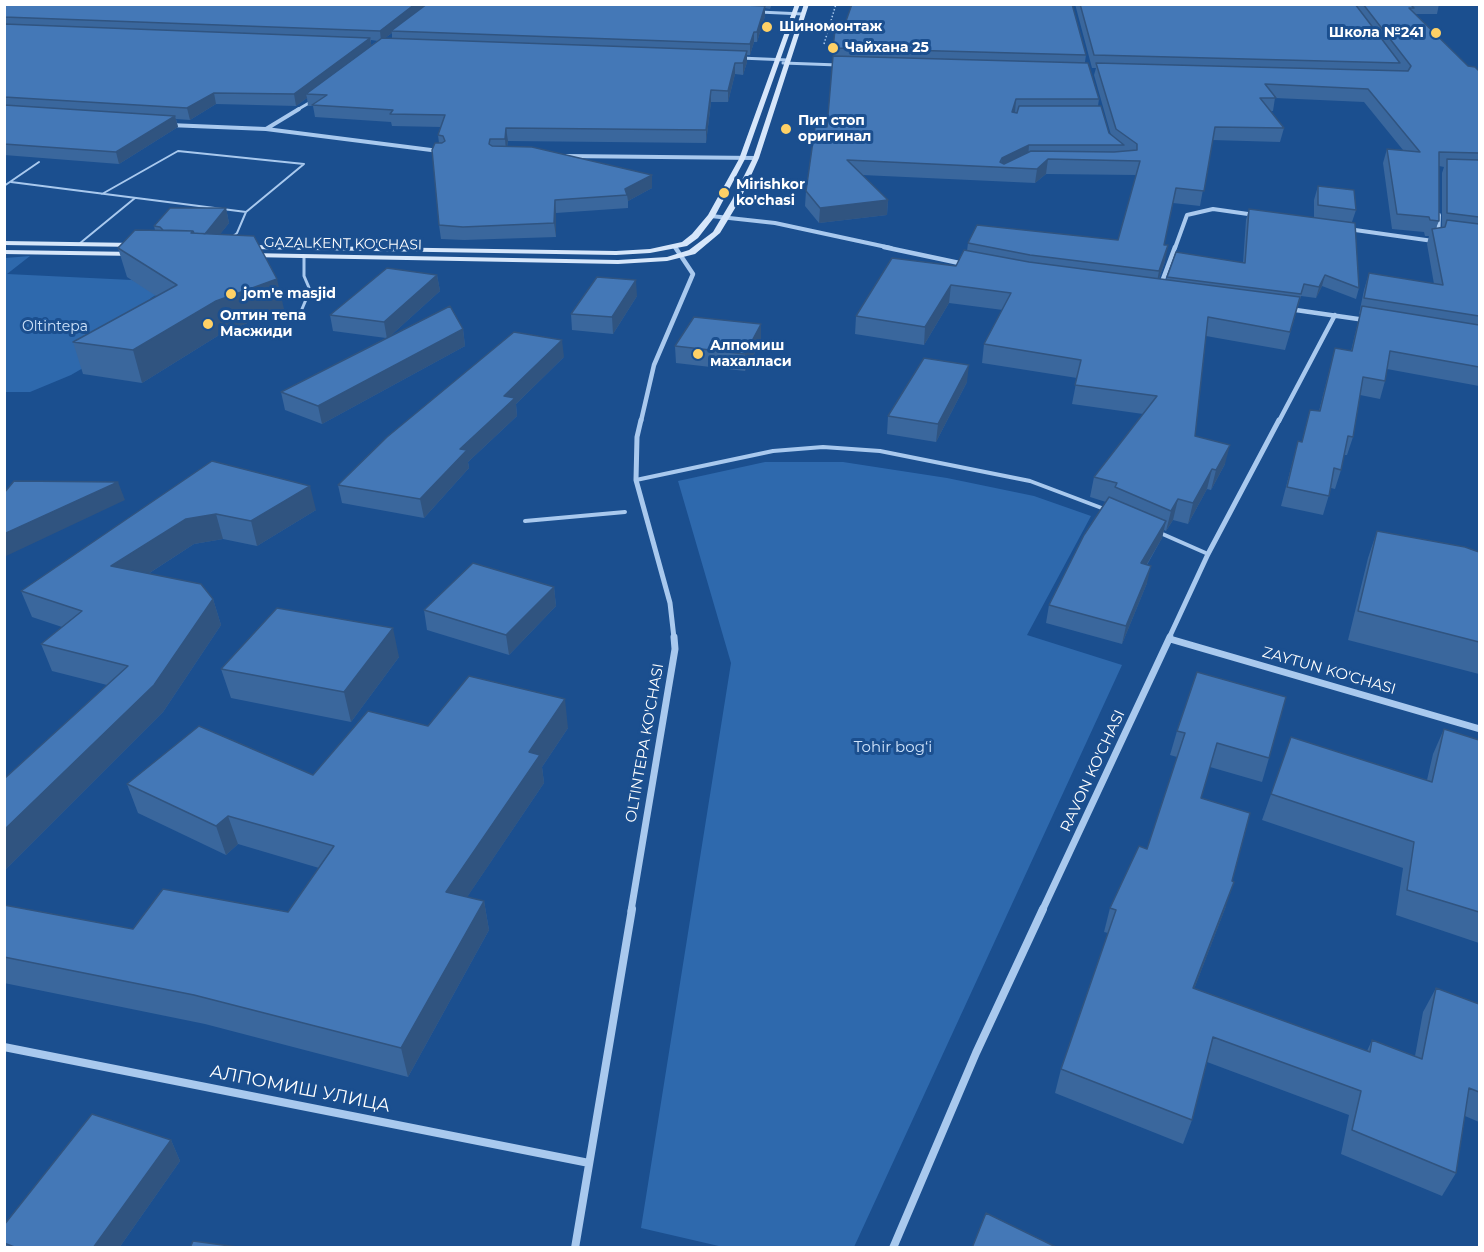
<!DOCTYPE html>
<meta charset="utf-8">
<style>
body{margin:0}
#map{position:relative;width:1484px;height:1252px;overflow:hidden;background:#1b4f8f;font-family:Montserrat,sans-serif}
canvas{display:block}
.frame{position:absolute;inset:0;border:6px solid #fff;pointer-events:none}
</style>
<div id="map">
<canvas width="1484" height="1252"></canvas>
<div class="frame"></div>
</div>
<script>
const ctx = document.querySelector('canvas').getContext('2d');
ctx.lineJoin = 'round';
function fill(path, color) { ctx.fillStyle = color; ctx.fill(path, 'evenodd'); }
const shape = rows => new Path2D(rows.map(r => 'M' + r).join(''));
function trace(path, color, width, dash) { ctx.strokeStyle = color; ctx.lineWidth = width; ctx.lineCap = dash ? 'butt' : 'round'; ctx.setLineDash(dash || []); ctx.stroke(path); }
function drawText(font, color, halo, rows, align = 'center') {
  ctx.font = font + ' Montserrat,sans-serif'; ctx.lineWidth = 6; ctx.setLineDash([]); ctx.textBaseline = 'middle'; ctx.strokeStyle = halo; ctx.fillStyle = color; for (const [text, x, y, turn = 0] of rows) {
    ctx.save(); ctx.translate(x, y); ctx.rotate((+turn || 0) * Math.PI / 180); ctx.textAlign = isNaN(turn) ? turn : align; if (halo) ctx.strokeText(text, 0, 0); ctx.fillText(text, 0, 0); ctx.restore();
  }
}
const green = shape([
 [30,256,7,274,132,280,159,293,151,298,119,347,71,375,30,392,5,392,5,258],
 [765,462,843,462,947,478,1034,496,1091,516,1027,635,1122,665,854,1247,723,1247,641,1228,731,663,678,481]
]);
const path = shape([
 [824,44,836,4]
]);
const laneFar2 = shape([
 [11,182,246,212],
 [4,186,39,162],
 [102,194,178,151,304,164,246,212,237,233,232,237],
 [79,244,135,198]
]);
const laneFar1 = shape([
 [302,309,310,290,304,276,304,256]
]);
const lane = shape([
 [636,480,773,451,823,447,880,451,1030,481,1107,510],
 [525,521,625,512],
 [1158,532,1208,554]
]);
const streetFar5 = shape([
 [759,12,803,14],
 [740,58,788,60],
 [783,63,838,65],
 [297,110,314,100]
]);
const streetFar4 = shape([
 [169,125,266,129,439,151],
 [266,129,299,109],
 [565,156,756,158],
 [711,216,775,223,891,248],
 [1348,229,1433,241,1438,239,1439,215],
 [1175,248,1187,215,1213,209,1255,215]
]);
const streetFar3 = shape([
 [884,247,964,264],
 [1160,287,1175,247],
 [1289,309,1365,320],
 [641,421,654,365,693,274,675,247],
 [1279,421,1335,315]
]);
const streetFar2 = shape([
 [641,420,637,437,636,480,670,603,674,638],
 [1169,638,1208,554,1279,420]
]);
const streetFar1 = shape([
 [1170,639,1480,729],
 [631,911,675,649,674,637],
 [1042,911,1170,637]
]);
const street = shape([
 [4,1047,589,1163],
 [575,1248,632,909],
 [893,1248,976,1053,1043,909]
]);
const secondary = shape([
 [795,4,800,4,745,159,715,216,698,238,687,246,650,253,616,255,250,249,246,247,250,245,616,251,650,249,682,242,692,234,708,215,739,159,795,4],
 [804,4,809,4,759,158,740,200,720,233,695,254,667,261,618,264,249,257,245,255,249,253,618,260,667,257,689,250,713,232,732,200,753,158,804,4],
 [4,241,136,243,140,245,136,247,4,245,4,241],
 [4,250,136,252,140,254,136,256,4,254,4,250]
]);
const wall = shape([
 [4,4,772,4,770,9,765,8,765,16,757,42,754,42,750,55,747,55,747,62,743,75,735,74,728,102,711,102,706,143,508,141,507,147,652,188,628,201,628,208,556,213,556,237,464,240,441,239,439,225,439,143,438,135,441,127,392,126,391,122,315,117,313,106,308,106,307,98,296,106,216,104,190,120,176,119,178,127,119,164,4,155],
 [392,33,392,38,385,38],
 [371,40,378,41,371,45],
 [1075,4,1439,4,1437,14,1415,14,1468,66,1479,71,1479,386,1387,369,1385,381,1380,399,1360,395,1353,437,1347,455,1344,455,1341,470,1335,489,1331,488,1323,515,1281,506,1298,441,1302,441,1310,410,1319,411,1335,348,1351,351,1360,314,1359,314,1364,290,1369,273,1434,284,1427,244,1429,236,1425,236,1424,232,1392,229,1383,163,1387,149,1403,150,1364,102,1275,98,1273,111,1271,111,1284,128,1280,142,1212,140,1200,206,1173,203,1164,245,1165,261,1159,279,1166,280,1167,277,1243,263,1246,220,1249,209,1314,218,1314,200,1318,186,1356,210,1352,222,1359,288,1356,299,1322,286,1316,298,1301,296,1285,350,1206,336,1195,436,1225,464,1211,490,1207,489,1188,524,1173,520,1166,531,1164,530,1162,538,1147,565,1147,583,1122,644,1046,623,1049,605,1106,502,1090,497,1094,477,1143,414,1072,404,1077,378,982,363,984,344,1003,310,949,303,924,345,855,334,856,316,956,266,967,251,968,243,1118,240,1136,175,1046,174,1035,183,862,175,888,200,887,215,819,223,805,206,806,191,827,127,836,21,846,21,1086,55,1085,62,1099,99,1098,106,1109,133,1111,135,1094,75,1096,68,1092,68],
 [1439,166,1444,167,1442,173,1442,228,1436,228,1439,221],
 [226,208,229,223,220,234,284,309,224,332,142,383,83,374,73,342,156,296,127,277,118,248,155,230,154,226],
 [437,275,440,291,388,338,463,329,465,346,322,424,285,410,281,392,386,338,333,331,330,315],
 [637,296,613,334,572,330,571,314],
 [761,341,745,371,676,363,675,346],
 [564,357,516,404,517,416,468,462,469,468,424,518,342,503,338,485],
 [967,382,936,442,887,434,888,416],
 [212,461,316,510,257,546,223,539,194,544,148,574,213,599,221,625,163,712,4,871,4,779,107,685,52,671,41,644,62,627,32,617,21,591],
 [1377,531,1479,552,1479,674,1348,640,1368,558],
 [554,587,556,606,509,655,427,630,424,610],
 [399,657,351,722,231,698,221,669],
 [428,726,568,728,542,767,544,783,467,897,484,901,489,930,408,1077,205,1024,4,983,4,905,133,929,288,912,319,868,238,844,226,855,138,813,127,784,313,775],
 [1444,729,1479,740,1479,943,1396,915,1403,868,1262,820,1291,737,1427,780,1433,754],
 [1177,731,1269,758,1262,782,1210,767,1201,798,1226,906,1194,989,1367,1051,1372,1040,1415,1056,1423,1012,1436,988,1479,1004,1479,1122,1465,1116,1456,1173,1442,1196,1341,1154,1349,1115,1207,1062,1192,1120,1183,1144,1055,1093,1061,1069,1108,933,1104,932,1110,908,1147,849,1177,757,1170,755],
 [171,1140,180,1161,119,1248,4,1248,4,1243]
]);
const shadedWall = shape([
 [415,4,429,4,391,31,392,33,381,41,380,31],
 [765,6,765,16,757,42,757,32],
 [754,32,754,42,750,55,750,44],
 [370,38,372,48,306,94,307,98,296,106,294,94],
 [747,51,747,62,743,75,743,63],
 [735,63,735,74,728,102,728,91],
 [711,90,711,102,706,143,706,130],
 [214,93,216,104,190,120,187,108],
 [1016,99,1015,113,1012,112],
 [175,116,178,127,119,164,116,152],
 [506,128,508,141,506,151,505,139],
 [1029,145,1028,159,1000,167,1002,158],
 [1048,159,1046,174,1035,183,1037,169],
 [652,175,652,188,628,201,627,195,625,189],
 [555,200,556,213,556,237,554,223],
 [888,200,887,215,819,223,820,208],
 [226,208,229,223,207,251,203,236],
 [1168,245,1165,261,1156,287,1159,271],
 [437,275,440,291,387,339,384,322],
 [1325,275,1322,286,1316,298,1319,287],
 [277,279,284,309,224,332,142,383,133,350,216,301],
 [636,280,637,296,613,334,612,317],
 [951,285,949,303,924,345,925,327],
 [761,324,761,341,745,371,745,354],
 [463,329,465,346,322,424,318,406],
 [562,340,564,357,516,404,517,416,468,462,469,468,424,518,420,499,460,449,504,396],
 [969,365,967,382,936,442,938,424],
 [1230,445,1225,464,1211,490,1216,470],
 [1212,469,1207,489,1188,524,1193,503],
 [118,482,125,500,4,557,4,534],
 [310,486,316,510,257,546,251,521],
 [1178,499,1173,520,1166,531,1171,511],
 [216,514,223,539,194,544,120,592,111,566,186,519],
 [1166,521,1162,538,1137,581,1141,563],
 [1151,566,1147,583,1122,644,1126,626],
 [554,587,556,606,509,655,506,635],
 [213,599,221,625,163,712,4,871,4,830],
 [393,628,399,657,351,722,344,692],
 [565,699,568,728,542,767,544,783,451,921,446,892,529,752],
 [228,816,238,844,226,855,216,826],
 [1234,882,1226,906,1185,1013,1193,988],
 [484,901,489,930,408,1077,401,1048],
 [171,1140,180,1161,119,1248,93,1248]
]);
const building = shape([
 [4,4,415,4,380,31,4,17,4,4],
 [427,4,725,4,765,6,757,32,754,32,750,44,391,31,427,4],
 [852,4,1072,4,1086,55,833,48,836,21,846,21,852,4],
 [1080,4,1355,4,1400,63,1094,55,1080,4],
 [1363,4,1410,4,1414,8,1409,8,1468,66,1475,67,1479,71,1479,153,1439,152,1439,221,1430,220,1429,217,1397,214,1387,149,1420,152,1368,89,1265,84,1276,98,1260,98,1284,128,1215,127,1204,191,1176,188,1164,245,1168,245,1159,271,1030,255,968,243,977,225,1118,240,1140,161,1048,159,1037,169,847,160,888,200,820,208,806,191,815,127,827,127,833,56,1088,63,1099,99,1016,99,1012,112,1017,113,1019,106,1101,106,1109,133,1124,145,1029,145,1002,158,1000,162,1004,164,1031,151,1114,152,1137,150,1137,144,1116,129,1096,63,1408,71,1411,66,1363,4],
 [4,24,370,38,294,94,214,93,187,108,4,97,4,24],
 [382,38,747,51,743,63,735,63,728,91,711,90,706,130,506,128,505,139,490,139,489,144,492,146,532,147,652,175,625,189,627,195,555,200,554,223,463,227,439,225,432,150,435,143,442,143,445,141,443,136,438,135,445,115,390,114,393,110,312,105,327,95,306,94,382,38],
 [4,105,175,116,116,152,4,144,4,105],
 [1447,159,1479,160,1479,217,1447,213,1447,159],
 [1318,186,1354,190,1356,210,1318,205,1318,186],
 [170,208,226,208,205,234,194,233,193,231,163,230,160,227,154,226,170,208],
 [1249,209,1355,223,1359,288,1325,275,1319,287,1304,284,1301,294,1167,277,1176,252,1245,263,1249,209],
 [1447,220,1479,224,1479,316,1364,298,1369,273,1443,285,1432,229,1445,227,1447,220],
 [135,230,193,231,191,233,254,236,277,279,216,301,133,350,73,342,177,285,118,248,135,230],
 [964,250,1029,262,1300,297,1290,332,1208,317,1195,436,1230,445,1216,470,1212,469,1193,503,1178,499,1171,511,1115,487,1117,483,1094,477,1157,396,1075,385,1081,360,984,344,1011,293,951,285,925,327,856,316,892,258,956,266,964,250],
 [387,268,437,275,384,322,330,315,387,268],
 [597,277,636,280,612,317,571,314,597,277],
 [450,306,463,329,318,406,281,392,450,306],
 [1362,306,1479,325,1479,367,1390,351,1385,381,1363,377,1353,437,1348,436,1341,470,1334,468,1329,496,1287,487,1298,441,1302,442,1310,410,1320,411,1335,348,1352,351,1362,306],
 [694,317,761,324,745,354,675,346,694,317],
 [514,332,562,340,504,396,515,398,460,449,467,450,420,499,338,485,387,437,514,332],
 [924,358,969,365,938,424,888,416,924,358],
 [212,461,310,486,251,521,216,514,186,519,111,566,201,584,213,599,154,685,4,830,4,779,128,666,41,644,82,611,21,591,212,461],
 [14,481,118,482,4,534,4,493,14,481],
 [1109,497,1166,521,1141,563,1151,566,1126,626,1049,605,1084,535,1109,497],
 [1377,531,1465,547,1479,552,1479,642,1358,611,1377,531],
 [473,563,554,587,506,635,424,610,473,563],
 [277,608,393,628,344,692,221,669,277,608],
 [1197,672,1286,697,1269,758,1217,743,1201,798,1250,813,1232,881,1234,882,1193,988,1370,1052,1372,1040,1422,1059,1436,988,1479,1004,1479,1092,1469,1088,1456,1173,1352,1130,1361,1091,1213,1037,1192,1120,1061,1069,1116,910,1110,908,1139,846,1147,849,1185,733,1177,731,1197,672],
 [469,676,565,699,529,752,540,755,446,892,484,901,401,1048,194,995,4,957,4,905,133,929,163,889,288,912,334,846,228,816,216,826,127,784,199,726,313,775,368,711,428,726,469,676],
 [1444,729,1479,740,1479,912,1407,890,1414,842,1271,794,1291,737,1432,782,1444,729],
 [92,1114,171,1140,93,1248,17,1248,4,1243,4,1225,92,1114],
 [986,1213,1058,1248,972,1248,986,1213],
 [193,1241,245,1248,190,1248,193,1241]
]);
const markers = [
 [767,27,6,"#ffd166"],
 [1436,33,6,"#ffd166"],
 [833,48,6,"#ffd166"],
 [786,129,6,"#ffd166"],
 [724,193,6,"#ffd166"],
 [231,294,6,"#ffd166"],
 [208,324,6,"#ffd166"],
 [698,354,6,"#ffd166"]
];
const farPoinames = [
 ["Шиномонтаж",779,27],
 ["Школа №241",1424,33,"right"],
 ["Чайхана 25",845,48],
 ["Пит стоп",798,121],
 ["оригинал",798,137],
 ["Mirishkor",736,185],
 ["ko'chasi",736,201],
 ["jom'e masjid",243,294],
 ["Олтин тепа",220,316],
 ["Масжиди",220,332],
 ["Алпомиш",710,346],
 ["махалласи",710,362]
];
const farStreetnames = [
 ["GAZALKENT KO'CHASI",343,244,1]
];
const farParknames = [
 ["Oltintepa",55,327]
];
const streetNames = [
 ["ZAYTUN KO'CHASI",1329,671,16],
 ["OLTINTEPA KO'CHASI",645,743,-80],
 ["RAVON KO'CHASI",1093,771,-65]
];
const parkNames = [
 ["Tohir bog‘i",893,748]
];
const nearStreetnames = [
 ["АЛПОМИШ УЛИЦА",300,1089,11]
];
fill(green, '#2e69ad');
trace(path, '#a9c9ee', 1.5, [1.5, 2]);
trace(laneFar2, '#a9c9ee', 2);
trace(laneFar1, '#a9c9ee', 3);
trace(lane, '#a9c9ee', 4);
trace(streetFar5, '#a9c9ee', 3);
trace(streetFar4, '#a9c9ee', 4);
trace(streetFar3, '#a9c9ee', 4.5);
trace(streetFar2, '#a9c9ee', 5);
trace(streetFar1, '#a9c9ee', 7);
trace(street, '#a9c9ee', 8);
fill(secondary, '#d6e6fa');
fill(wall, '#3a679d');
fill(shadedWall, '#305480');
fill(building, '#4478b7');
trace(building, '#305480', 1.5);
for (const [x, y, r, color] of markers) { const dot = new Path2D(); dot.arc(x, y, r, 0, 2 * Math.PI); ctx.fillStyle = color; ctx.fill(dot); trace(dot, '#1b4f8f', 2); }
drawText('bold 14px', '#fff', '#1b4f8f', farPoinames, 'left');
drawText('14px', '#fff', '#1b4f8f', farStreetnames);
drawText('14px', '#cfe3fa', '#1b4f8f', farParknames);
drawText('15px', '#fff', '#1b4f8f', streetNames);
drawText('15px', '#cfe3fa', '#1b4f8f', parkNames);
drawText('18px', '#fff', '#1b4f8f', nearStreetnames);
</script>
